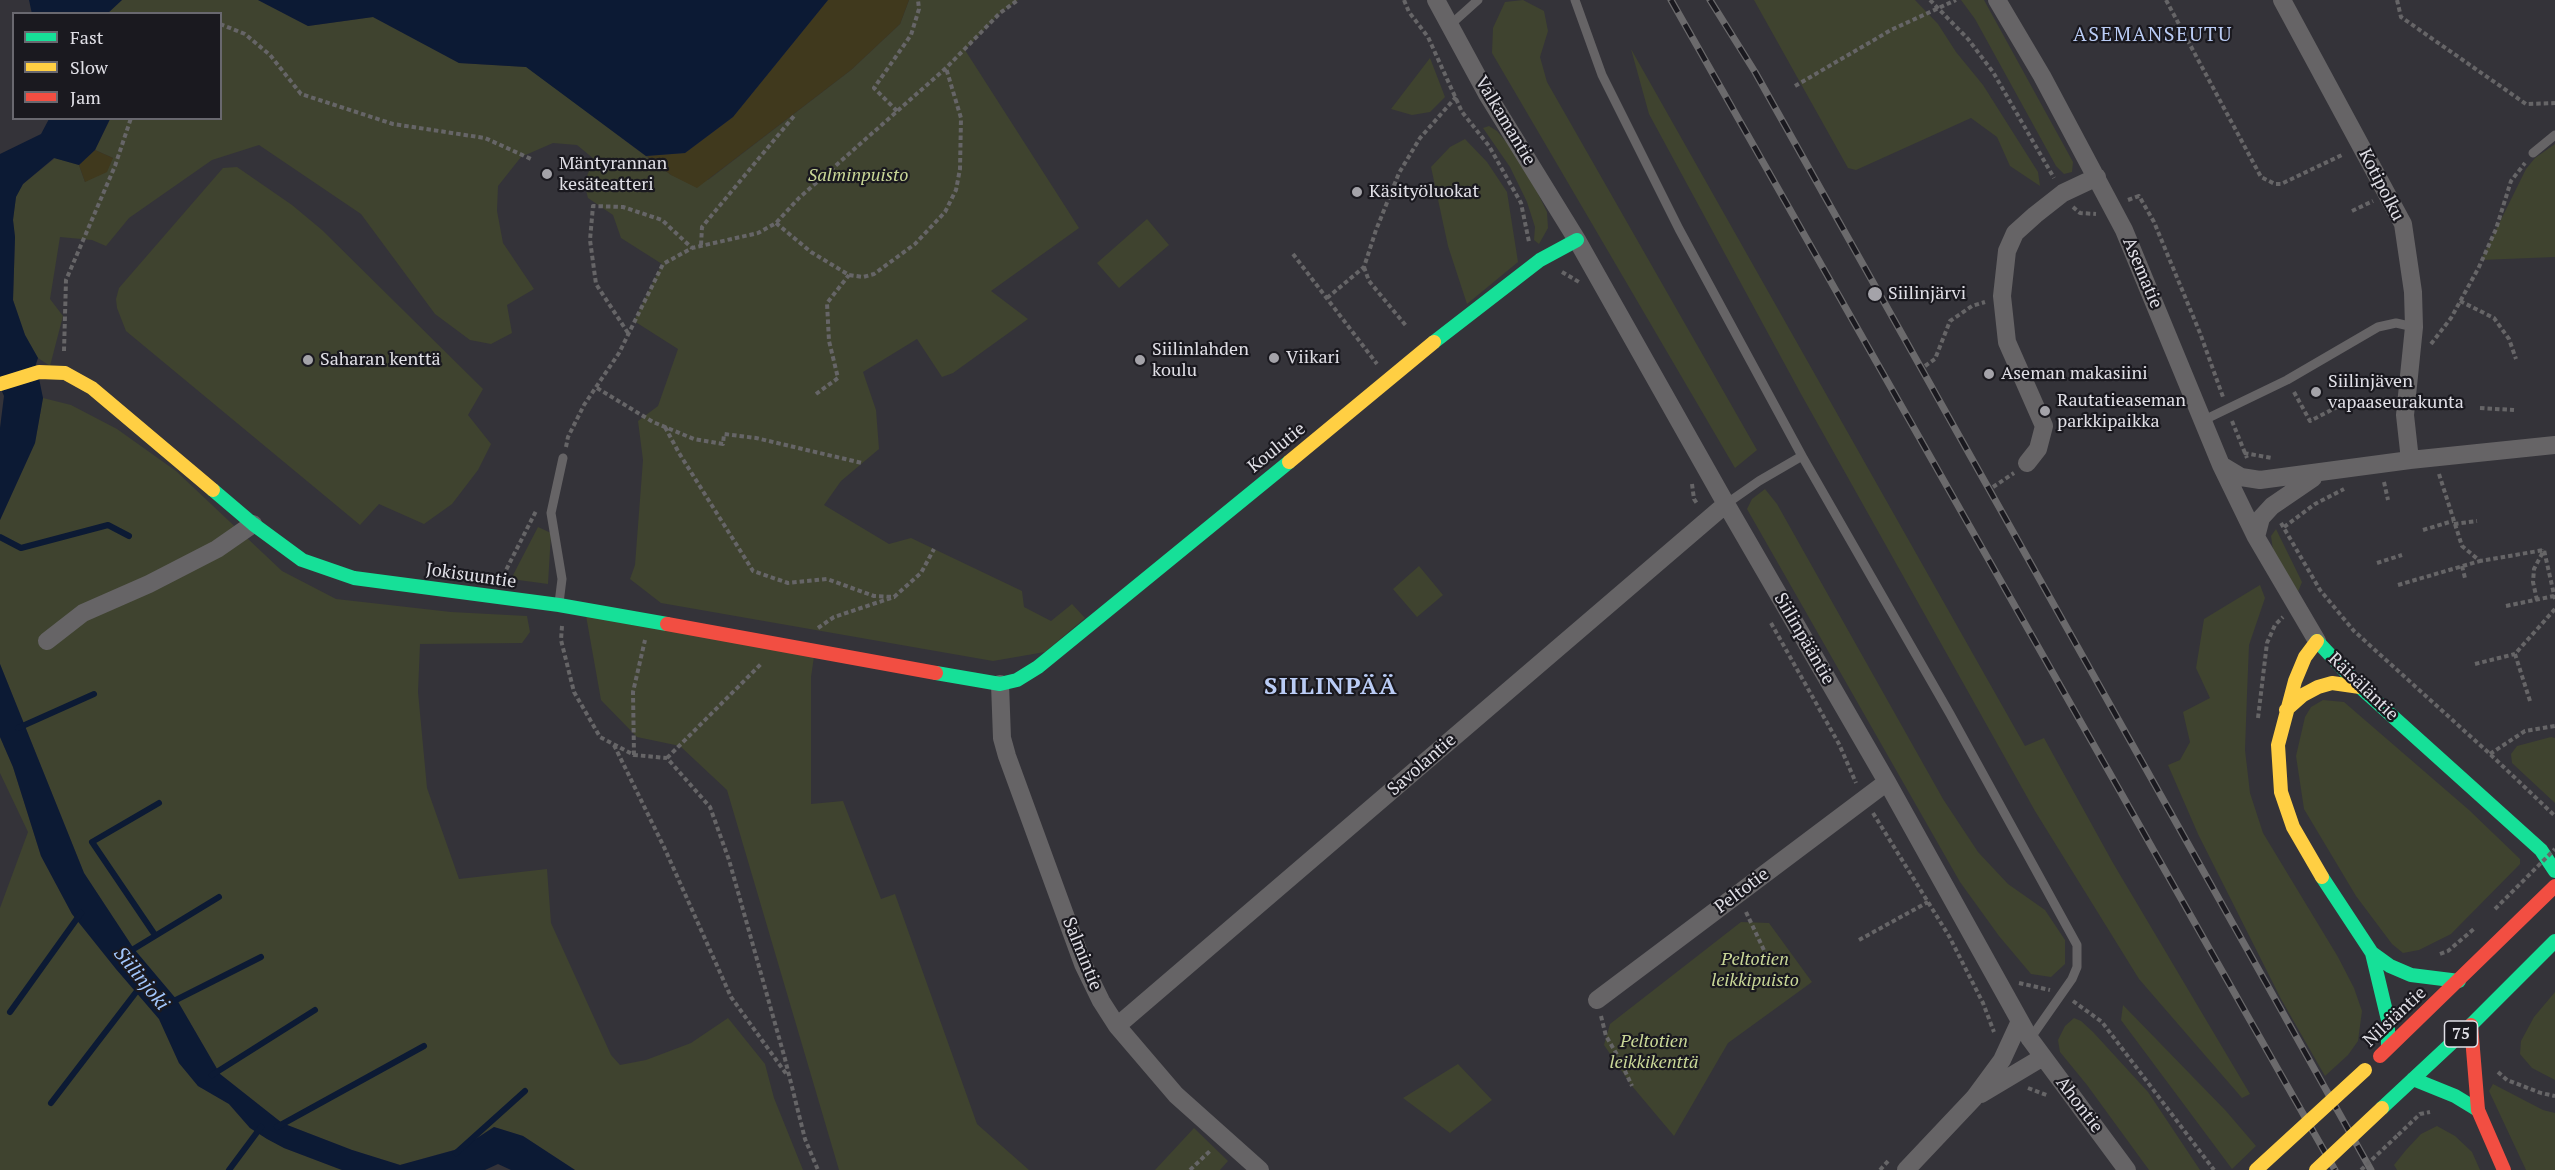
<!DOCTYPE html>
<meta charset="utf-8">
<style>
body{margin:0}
#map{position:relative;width:2555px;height:1170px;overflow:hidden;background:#343339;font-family:"PT Serif",serif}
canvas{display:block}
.legend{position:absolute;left:12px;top:12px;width:210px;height:108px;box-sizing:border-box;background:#1a191f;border:2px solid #69686f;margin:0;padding:8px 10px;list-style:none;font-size:18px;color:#e0dfe6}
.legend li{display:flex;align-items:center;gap:12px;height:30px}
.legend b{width:30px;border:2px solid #69686f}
</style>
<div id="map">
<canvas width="2555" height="1170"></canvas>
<ul class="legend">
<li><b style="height:8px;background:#16e098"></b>Fast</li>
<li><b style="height:8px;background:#ffcf43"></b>Slow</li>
<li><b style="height:8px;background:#f24e42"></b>Jam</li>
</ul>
</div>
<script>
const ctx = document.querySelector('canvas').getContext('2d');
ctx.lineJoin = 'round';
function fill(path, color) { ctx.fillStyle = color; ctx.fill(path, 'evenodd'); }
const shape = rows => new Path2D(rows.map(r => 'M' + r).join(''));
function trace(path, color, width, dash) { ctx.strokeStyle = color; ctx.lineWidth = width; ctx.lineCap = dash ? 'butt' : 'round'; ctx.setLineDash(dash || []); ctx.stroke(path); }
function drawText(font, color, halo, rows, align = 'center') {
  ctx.font = font + ' "PT Serif",serif'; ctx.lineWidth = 4.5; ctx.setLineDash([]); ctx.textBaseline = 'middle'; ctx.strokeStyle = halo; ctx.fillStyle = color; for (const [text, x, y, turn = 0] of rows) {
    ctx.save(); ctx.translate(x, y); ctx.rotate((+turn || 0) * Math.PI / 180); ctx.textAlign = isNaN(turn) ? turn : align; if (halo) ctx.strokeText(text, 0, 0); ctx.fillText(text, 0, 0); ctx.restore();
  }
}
const green = shape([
 [122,0,258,0,308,26,373,17,459,63,527,67,671,175,708,180,851,70,900,24,909,0,1018,0,1000,13,965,50,1079,228,991,291,1028,319,953,373,942,377,917,339,863,372,876,410,879,449,841,481,824,505,889,544,911,538,1022,591,1024,607,1051,621,1072,604,1085,618,1045,652,993,661,661,603,630,579,635,565,643,460,638,421,658,406,678,349,634,321,662,264,621,238,613,215,588,198,584,183,594,159,577,145,553,143,521,157,498,186,497,211,503,243,534,289,507,305,512,333,491,344,470,340,435,314,361,214,259,145,212,160,129,218,106,246,92,240,60,237,50,299,63,316,50,366,38,358,25,335,13,300,15,237,13,220,16,196,23,184,55,158,79,165,85,182,113,158,95,150,110,119,220,118,220,14,108,13],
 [1523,0,1544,11,1548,31,1540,57,1547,82,1757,450,1735,468,1492,53,1493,28,1505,2],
 [1754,0,1915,0,1938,24,1956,52,1983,85,2038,172,2040,186,2010,166,1997,137,1971,118,1856,170,1848,168],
 [1961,0,1984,0,2073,162,2072,172,2064,174,2056,166,1975,19],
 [1631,49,2025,746,2044,738,2113,863,2250,1094,2242,1098,2139,979,2035,811,1801,394,1649,114],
 [1430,58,1445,97,1430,112,1412,115,1391,109],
 [1489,126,1497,131,1522,161,1547,212,1548,228,1539,244,1534,240,1535,227,1527,202,1510,167,1483,128],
 [1465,139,1487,162,1507,192,1518,262,1467,304,1448,246,1431,167,1450,147],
 [2555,144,2555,257,2481,260,2526,169,2535,158],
 [237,167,292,205,322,230,483,389,468,415,491,444,478,470,452,504,424,524,379,504,360,525,126,331,117,308,116,299,119,288,223,168],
 [1147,219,1169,245,1119,288,1097,263],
 [43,398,71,405,117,429,176,471,282,571,336,599,451,612,527,616,530,632,522,643,420,644,418,692,427,788,459,879,547,869,551,923,611,1055,620,1065,646,1060,691,1043,728,1018,765,1064,774,1098,803,1170,575,1170,523,1136,494,1127,461,1148,400,1165,352,1150,282,1123,220,1074,177,1000,134,949,84,873,0,664,0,520,35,443],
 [1765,489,1777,504,1943,799,1978,852,2008,884,2045,910,2065,940,2065,964,2051,977,2031,974,1999,936,1960,882,1747,509,1752,499],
 [538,527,551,533,548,584,511,579],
 [2276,529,2302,582,2298,592,2273,550,2271,536],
 [1419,566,1443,595,1417,617,1393,589],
 [2260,585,2265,598,2249,645,2247,694,2245,750,2250,793,2263,833,2338,957,2354,988,2362,1011,2358,1041,2348,1055,2325,1076,2281,999,2198,834,2168,765,2180,760,2190,742,2183,712,2210,698,2196,668,2204,619],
 [585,610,815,650,811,677,811,804,843,801,881,899,895,894,977,1124,1029,1170,839,1170,727,790,680,746,637,737,601,700],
 [2323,700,2344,702,2469,810,2520,859,2520,864,2451,934,2419,950,2403,953,2392,944,2356,896,2304,809,2296,756,2305,717,2311,707],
 [0,737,13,767,41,856,72,914,116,969,159,1019,179,1063,198,1086,229,1104,250,1128,263,1136,284,1148,342,1170,0,1170,0,908,28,832,0,773],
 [2551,737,2555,738,2555,803,2512,763,2511,754,2517,746],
 [1741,922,1769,923,1812,982,1728,1043,1674,1136,1632,1086,1604,1045,1610,1024],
 [2555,992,2555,1080,2532,1068,2520,1054,2521,1041,2534,1017],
 [2123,1005,2226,1111,2256,1146,2232,1169,2121,1020],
 [2074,1018,2081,1021,2093,1032,2148,1092,2200,1170,2149,1170,2087,1085,2060,1052,2058,1040,2065,1026],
 [1458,1064,1492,1100,1450,1133,1403,1098],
 [2493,1084,2543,1110,2555,1113,2555,1170,2526,1170,2489,1091],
 [2437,1126,2455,1136,2472,1152,2480,1170,2397,1170,2394,1165,2406,1150,2421,1134],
 [1194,1128,1228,1161,1220,1170,1155,1170]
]);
const sand = shape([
 [828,0,909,0,900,24,851,70,697,188,671,175,647,156,685,153,733,117],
 [95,150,113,158,107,172,85,182,79,165]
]);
const water = shape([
 [29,0,122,0,108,13,32,14],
 [258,0,828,0,733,117,685,153,646,156,526,67,459,63,373,17,308,26],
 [49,119,110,119,95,150,79,165,54,158,23,184,16,197,13,220,15,237,13,300,25,335,38,358,36,364,43,398,35,443,0,520,0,428,4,396,0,387,0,154,41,134],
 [0,664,84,873,134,949,177,1000,220,1074,282,1123,352,1150,400,1165,462,1148,494,1127,523,1136,575,1170,511,1170,498,1164,485,1170,342,1170,284,1148,267,1139,250,1128,229,1104,198,1086,179,1063,159,1019,116,969,72,914,41,856,13,767,0,737]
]);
const stream = shape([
 [0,537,21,548,108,525,129,536],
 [18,728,94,694],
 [155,935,92,842,159,803],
 [127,953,219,897],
 [170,1003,261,957],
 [10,1012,81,913],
 [212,1075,315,1010],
 [51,1103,140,987],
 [277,1127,424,1046],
 [456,1153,525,1091],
 [229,1170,261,1127]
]);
const path = shape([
 [1404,0,1409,12,1428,37,1462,112,1489,146,1521,203,1529,242],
 [1930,0,1968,39,1993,72,2054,178],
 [2166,0,2261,177,2275,184,2281,184,2344,154],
 [2397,0,2401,17,2526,104,2555,103],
 [220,24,245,34,270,55,301,94,393,124,485,138,531,159],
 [1795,86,1891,30,1956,0],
 [897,111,874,88,911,35,919,9,918,0],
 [2128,200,2139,196,2154,222,2200,333,2223,397],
 [2073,207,2080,213,2096,214],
 [2352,211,2373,201],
 [776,223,811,252,849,275,863,277,874,274,915,244,945,212,956,190,960,169,961,118,946,68],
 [701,245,702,227,794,116],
 [1293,254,1377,364],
 [1364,267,1369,281,1407,327],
 [1562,272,1579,282],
 [1327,298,1364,267,1376,230,1399,173,1420,138,1456,97],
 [1923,299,1926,297],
 [2460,301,2494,318,2509,339,2516,359],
 [628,333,596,284,590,240,593,206,623,207,662,220,692,248],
 [2431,344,2451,318,2479,267,2496,229,2511,181,2525,163],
 [64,351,66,280,115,166,131,118],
 [1925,366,1935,359,1950,321,1972,306,1985,302],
 [597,388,653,422,694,439,723,444,724,434,756,438,862,463],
 [2294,392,2310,421,2343,404],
 [816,394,838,378,829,341,827,303,849,275],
 [2480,408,2514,410],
 [2232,421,2247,458],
 [665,427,679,453,753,571,788,583,827,579,874,596,894,597,921,573,934,549],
 [566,447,568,437,584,405,619,353,663,264,692,248,758,233,776,223,799,198,946,68,1000,13,1018,0],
 [2244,453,2272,458],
 [2439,474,2462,546,2480,561,2544,550,2555,599],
 [2384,482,2388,500],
 [1692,484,1694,499,1698,505],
 [1993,487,2014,473],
 [2281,523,2320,590,2354,631,2490,754,2555,816],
 [2454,524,2477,521],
 [2284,527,2315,504,2344,489],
 [2423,530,2453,521],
 [2377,563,2402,555],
 [2462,566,2465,578],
 [503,576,536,511],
 [2398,585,2480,561],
 [2537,600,2533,582,2534,569,2544,550],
 [2506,606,2554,596],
 [1771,623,1839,744,1856,783],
 [562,626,561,640,574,692,600,737,634,755,667,758,710,807,729,860,785,1059,805,1139,818,1170],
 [818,628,834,617,891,598],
 [2475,664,2515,654],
 [2530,701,2515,654,2555,609],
 [2258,718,2267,643,2275,625,2283,617],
 [614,745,664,847,731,997,787,1075],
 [2490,754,2525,731,2555,726],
 [634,755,633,692,645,640],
 [667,758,761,664],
 [1873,813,1949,936,1983,1003,1994,1032],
 [1746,912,1770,963],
 [1859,940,1928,902],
 [2440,954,2448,951,2475,928],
 [2019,983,2050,990],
 [2073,1001,2102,1022,2214,1170],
 [1601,1016,1606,1036,1619,1058,1632,1086],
 [2498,1072,2507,1080,2541,1093,2555,1096],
 [2028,1088,2049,1096],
 [2398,1135,2420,1114,2430,1112],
 [1190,1170,1211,1150],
 [1880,1170,1889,1160]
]);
const lane = shape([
 [1575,0,1602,75,1679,229,1802,456,1759,481,1726,504],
 [1449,26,1478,0],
 [2533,153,2555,135],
 [2202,421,2287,380,2378,327,2396,323,2414,327],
 [1802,456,1950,714,2077,945,2077,967,2072,979,2030,1039],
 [559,603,562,579,551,513,563,458]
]);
const street = shape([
 [1436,0,1487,94,1577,240,1726,504,1887,782,2030,1039,2127,1170],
 [1997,0,2042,76,2124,230,2221,465,2256,537,2317,641],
 [2282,0,2403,224,2413,292,2414,327,2405,415,2410,460],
 [2027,463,2038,449,2044,426,2007,342,2002,296,2007,251,2015,233,2035,215,2063,193,2097,177],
 [2221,465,2241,477,2260,480,2410,460,2555,445],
 [2256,537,2261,518,2272,506,2313,478],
 [47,641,83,613,149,584,217,549,253,524],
 [1000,684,1002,738,1007,756,1083,964,1101,1001,1117,1026,1176,1095,1260,1170],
 [1597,1000,1887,782],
 [1117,1026,1726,504],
 [1981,1094,2043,1057],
 [1906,1170,1974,1098,2002,1060,2020,1021]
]);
const fast = shape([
 [1434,342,1540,260,1577,240],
 [213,490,253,524,302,560,354,578,559,605,667,624],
 [2317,641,2360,687,2541,850,2555,871],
 [936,673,1000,684,1017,680,1038,667,1289,462],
 [2322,877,2372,953,2388,1020,2388,1047],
 [2372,953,2390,966,2411,975,2459,981],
 [2413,1079,2455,1096,2478,1110],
 [2382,1108,2471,1025,2555,941]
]);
const slow = shape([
 [0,384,39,372,65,373,92,388,213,490],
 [1289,462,1434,342],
 [2317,641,2305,657,2295,681,2278,745,2281,792,2293,827,2322,877],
 [2286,710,2303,695,2318,687,2332,683,2360,687]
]);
const jam = shape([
 [667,624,936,673],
 [2471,1025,2478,1110,2504,1170],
 [2380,1056,2555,886]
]);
const rail = shape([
 [1671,0,2335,1170],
 [1710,0,1755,72,2371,1170]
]);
const pathBridge = shape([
 [2495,909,2555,849],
 [2361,1170,2398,1135]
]);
const slowBridge = shape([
 [2256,1170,2365,1070],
 [2316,1170,2382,1108]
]);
const markers = [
 [547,174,6,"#a4a3a9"],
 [1357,192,6,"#a4a3a9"],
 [1875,294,8,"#a4a3a9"],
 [1274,358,6,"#a4a3a9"],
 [308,360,6,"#a4a3a9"],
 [1140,360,6,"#a4a3a9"],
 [1989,374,6,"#a4a3a9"],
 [2316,392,6,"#a4a3a9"],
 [2045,411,6,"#a4a3a9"]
];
const shields = [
 [2461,1034,33]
];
const shieldNames = [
 ["75",2461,1034]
];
const streetNames = [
 ["Valkamantie",1505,121,59],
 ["Kotipolku",2381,185,63],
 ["Asematie",2142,273,67],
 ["Koulutie",1277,448,-39],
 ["Jokisuuntie",471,576,8],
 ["Siilinpääntie",1804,639,60],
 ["Räisäläntie",2363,687,44],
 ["Savolantie",1422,765,-41],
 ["Peltotie",1742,891,-37],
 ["Salmintie",1082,954,68],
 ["Nilsiäntie",2395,1017,-43],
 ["Ahontie",2079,1105,53]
];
const poiNames = [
 ["Mäntyrannan",559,164],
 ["kesäteatteri",559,185],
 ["Käsityöluokat",1369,192],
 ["Siilinjärvi",1888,294],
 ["Siilinlahden",1152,350],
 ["koulu",1152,371],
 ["Viikari",1286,358],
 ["Saharan kenttä",320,360],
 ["Aseman makasiini",2001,374],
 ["Siilinjäven",2328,382],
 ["vapaaseurakunta",2328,403],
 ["Rautatieaseman",2057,401],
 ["parkkipaikka",2057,422]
];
const parkNames = [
 ["Salminpuisto",858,176],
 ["Peltotien",1755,960],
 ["leikkipuisto",1755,981],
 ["Peltotien",1654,1042],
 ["leikkikenttä",1654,1063]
];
const neighbourhoodNames = [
 ["ASEMANSEUTU",2153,35]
];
const waterNames = [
 ["Siilinjoki",141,979,51]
];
const districtNames = [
 ["SIILINPÄÄ",1331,687]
];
fill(green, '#3f432f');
fill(sand, '#40391d');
fill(water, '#0c1a34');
trace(stream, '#0c1a34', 6);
trace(path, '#666567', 4, [4.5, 3]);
trace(lane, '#666466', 9);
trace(street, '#666466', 18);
trace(fast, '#16e098', 14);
trace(slow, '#ffcf43', 14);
trace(jam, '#f24e42', 14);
trace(rail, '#6b6a6c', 7);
trace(rail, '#1a191f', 4.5, [14]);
trace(pathBridge, '#666567', 4, [4.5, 3]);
trace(slowBridge, '#ffcf43', 14);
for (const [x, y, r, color] of markers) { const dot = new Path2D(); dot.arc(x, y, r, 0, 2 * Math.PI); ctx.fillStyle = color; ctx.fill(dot); trace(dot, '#1a191f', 2); }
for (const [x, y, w] of shields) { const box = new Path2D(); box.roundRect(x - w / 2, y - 13, w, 26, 4.5); ctx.fillStyle = '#1a191f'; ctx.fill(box); trace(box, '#e0dfe6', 1.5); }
drawText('bold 16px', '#e0dfe6', null, shieldNames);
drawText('18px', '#e0dfe6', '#1a191f', streetNames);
drawText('18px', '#e0dfe6', '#1a191f', poiNames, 'left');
drawText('italic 18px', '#c9d797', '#1a191f', parkNames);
ctx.letterSpacing = '1.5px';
drawText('20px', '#baccf5', '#1a191f', neighbourhoodNames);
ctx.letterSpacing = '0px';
drawText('italic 20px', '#a2c6fc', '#1a191f', waterNames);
ctx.letterSpacing = '1.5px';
drawText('bold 24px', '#baccf5', '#1a191f', districtNames);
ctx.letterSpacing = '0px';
</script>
